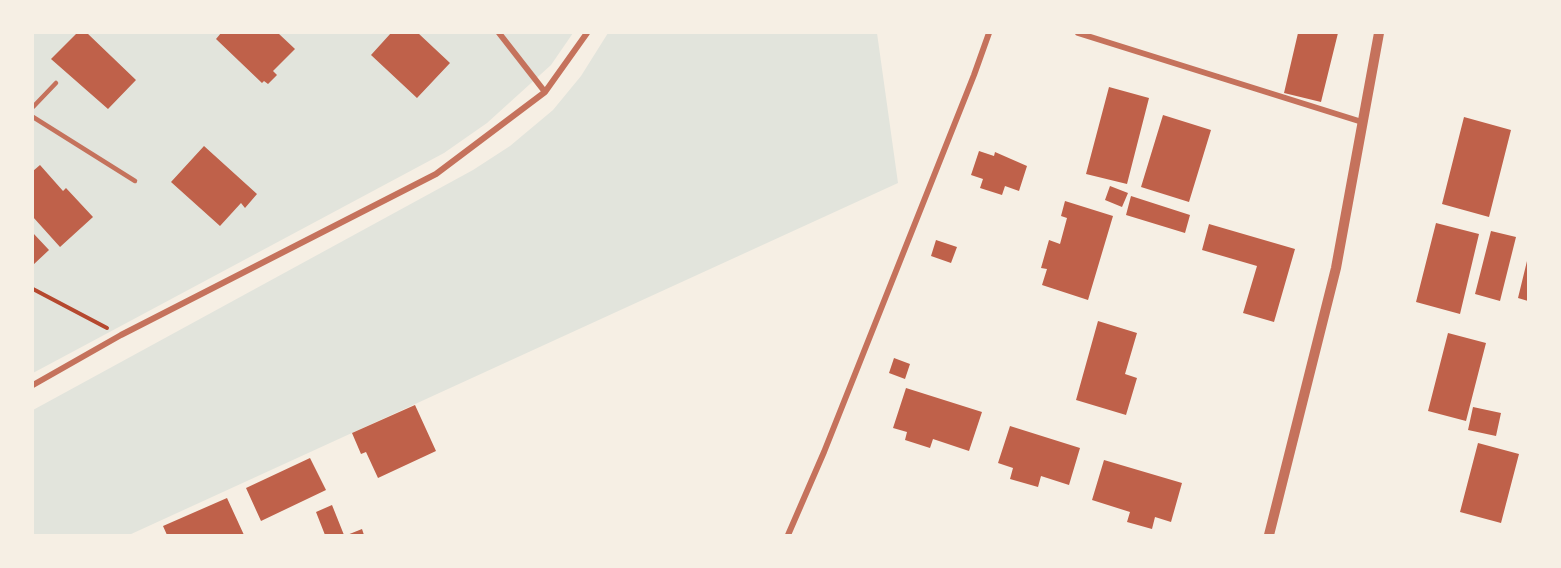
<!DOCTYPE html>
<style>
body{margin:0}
#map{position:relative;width:1561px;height:568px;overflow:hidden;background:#f6efe4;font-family:"Source Sans 3",sans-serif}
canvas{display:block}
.frame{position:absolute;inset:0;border:34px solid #f6efe4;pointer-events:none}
</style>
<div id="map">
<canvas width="1561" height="568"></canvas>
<div class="frame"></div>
</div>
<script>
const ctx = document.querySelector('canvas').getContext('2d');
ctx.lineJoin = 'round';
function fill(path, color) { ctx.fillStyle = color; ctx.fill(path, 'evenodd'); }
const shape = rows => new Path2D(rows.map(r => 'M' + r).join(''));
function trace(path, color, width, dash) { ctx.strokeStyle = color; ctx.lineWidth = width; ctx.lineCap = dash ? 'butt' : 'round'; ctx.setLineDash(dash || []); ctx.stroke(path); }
const green = shape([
 [33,33,573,33,551,65,487,123,444,153,33,373],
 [608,33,877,33,898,183,129,535,33,535,33,410,473,170,510,146,553,110,581,76]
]);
const building = shape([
 [77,33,87,33,136,80,108,109,51,59],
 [221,33,278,33,295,49,273,71,277,75,268,84,264,81,262,83,216,39],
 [391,33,418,33,450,63,417,98,371,55],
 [1298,33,1338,33,1321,102,1284,93],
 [1109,87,1149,98,1127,184,1086,174],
 [1163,115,1211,130,1189,202,1141,187],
 [1464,117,1511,130,1489,217,1442,204],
 [204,146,257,194,245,208,241,203,220,226,171,182],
 [979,151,994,156,995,152,1027,166,1019,191,1005,186,1002,195,980,188,983,179,971,175],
 [40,165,63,191,66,188,93,217,60,247,33,217,33,171],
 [1110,186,1128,193,1122,207,1105,200],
 [1131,196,1190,215,1185,233,1126,215],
 [1065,201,1113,216,1088,300,1042,285,1047,269,1041,268,1049,240,1060,244,1067,218,1061,216],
 [1436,223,1479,234,1460,314,1416,302],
 [1209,224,1295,249,1274,322,1243,313,1257,266,1202,250],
 [1491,231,1516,237,1500,301,1475,294],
 [33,233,49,250,33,265],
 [936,240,957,247,951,263,931,256],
 [1527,261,1528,261,1528,301,1518,298],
 [1098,321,1137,333,1125,374,1137,378,1126,415,1076,400],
 [1448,333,1486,343,1466,421,1428,411],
 [894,358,910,364,905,379,889,373],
 [906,388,982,412,969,451,933,439,930,448,905,440,907,432,893,428],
 [415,405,436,451,378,478,366,452,361,454,352,433],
 [1473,407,1501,413,1496,436,1468,430],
 [1010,426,1080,448,1069,485,1041,476,1038,487,1010,479,1013,468,998,463],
 [1478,443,1519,454,1501,523,1460,512],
 [310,458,326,490,261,521,246,488],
 [1104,460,1182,483,1171,522,1155,517,1152,529,1127,522,1130,512,1092,500],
 [227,498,244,535,167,535,163,526],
 [332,505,344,535,325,535,316,512],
 [362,529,364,535,347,535]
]);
const path = shape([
 [33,289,107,328]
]);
const service = shape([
 [33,107,56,83],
 [33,117,135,181]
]);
const minor = shape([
 [499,33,545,92],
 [1078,33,1362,122],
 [33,385,121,335,436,174,545,92,587,33],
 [788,535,824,452,974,75,989,33]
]);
const tertiary = shape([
 [1269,535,1336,268,1379,33]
]);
fill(green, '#e2e4dc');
fill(building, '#bf614a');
trace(path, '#b5482f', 4);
trace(service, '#c5725c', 4.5);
trace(minor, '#c5725c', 6);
trace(tertiary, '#c5725c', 10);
</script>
